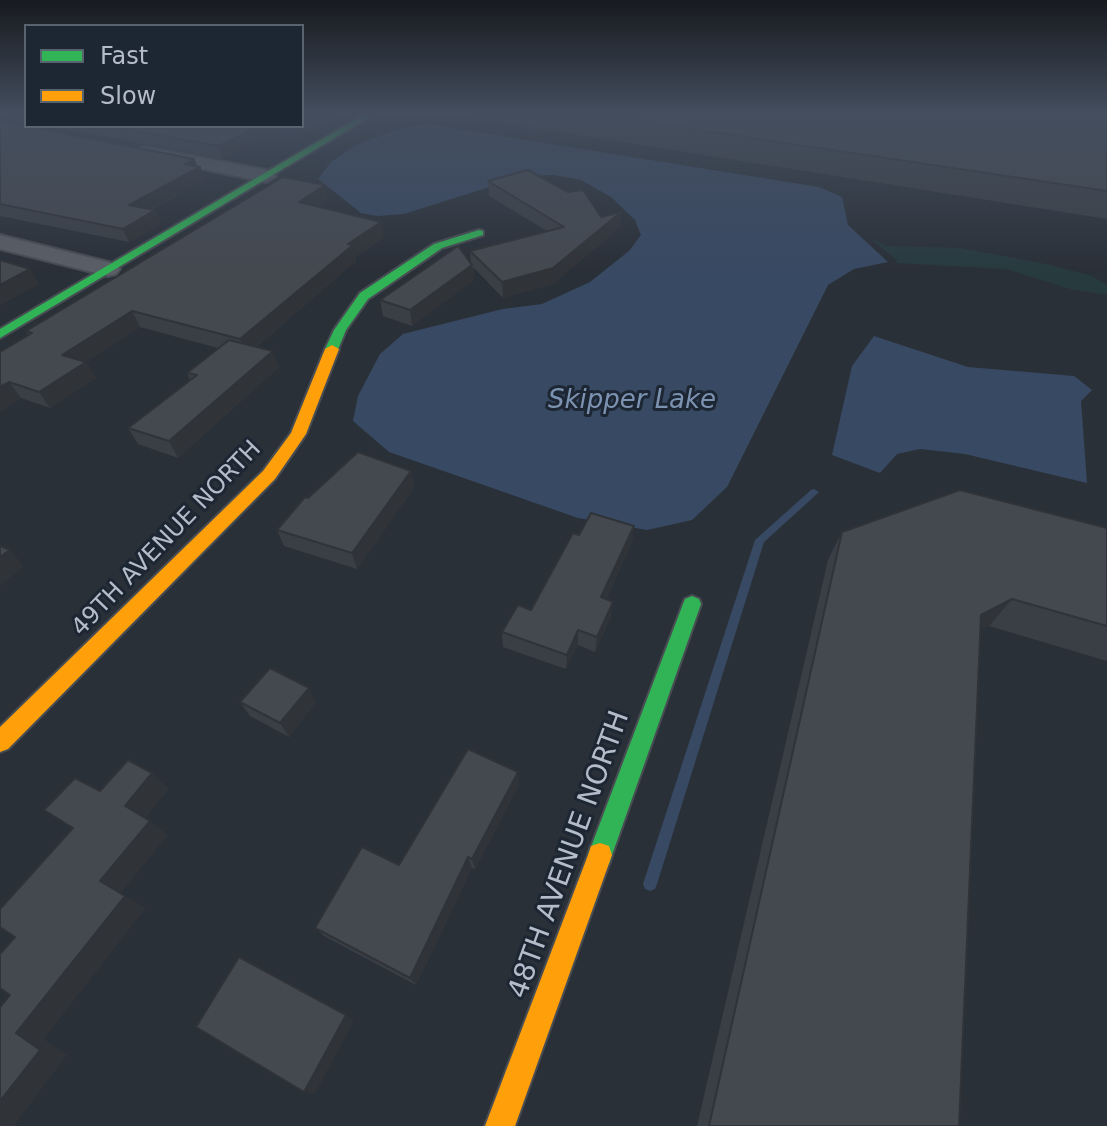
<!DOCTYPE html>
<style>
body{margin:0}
#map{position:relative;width:1107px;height:1126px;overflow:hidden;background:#2a3038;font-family:"DejaVu Sans",sans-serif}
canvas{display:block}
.legend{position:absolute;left:24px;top:24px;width:280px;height:104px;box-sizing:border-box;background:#1d2633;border:2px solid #59626f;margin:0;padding:10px 14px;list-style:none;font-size:24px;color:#b4bcc9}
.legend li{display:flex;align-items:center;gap:16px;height:40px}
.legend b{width:40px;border:2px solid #59626f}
</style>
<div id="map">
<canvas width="1107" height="1126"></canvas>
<ul class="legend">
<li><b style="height:10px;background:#30b455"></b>Fast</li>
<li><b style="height:10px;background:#ff9f0a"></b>Slow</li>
</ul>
</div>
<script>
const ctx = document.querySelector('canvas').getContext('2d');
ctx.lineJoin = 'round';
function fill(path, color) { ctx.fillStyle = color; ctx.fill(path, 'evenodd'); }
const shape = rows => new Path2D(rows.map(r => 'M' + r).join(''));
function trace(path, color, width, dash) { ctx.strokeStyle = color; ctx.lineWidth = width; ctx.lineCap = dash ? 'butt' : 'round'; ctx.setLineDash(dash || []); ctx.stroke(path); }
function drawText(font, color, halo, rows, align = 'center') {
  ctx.font = font + ' "DejaVu Sans",sans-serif'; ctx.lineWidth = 6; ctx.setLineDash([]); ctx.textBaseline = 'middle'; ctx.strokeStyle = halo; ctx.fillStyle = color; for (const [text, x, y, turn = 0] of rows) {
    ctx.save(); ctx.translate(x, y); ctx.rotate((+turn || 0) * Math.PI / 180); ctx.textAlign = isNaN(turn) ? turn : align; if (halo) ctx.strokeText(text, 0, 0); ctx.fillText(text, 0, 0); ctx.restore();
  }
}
const green = shape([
 [870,238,886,246,960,248,1046,264,1092,276,1107,285,1107,295,1070,289,1006,269,896,263,897,260]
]);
const water = shape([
 [426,124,819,187,842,197,848,225,888,262,854,269,828,285,727,487,692,520,647,530,578,518,389,452,353,421,358,396,380,354,403,334,503,309,542,304,590,282,629,251,641,235,635,220,611,197,581,180,554,175,524,176,404,214,377,216,361,213,318,179,331,162,356,145,396,130],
 [874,336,968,367,1074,376,1092,390,1081,401,1087,483,965,454,920,449,897,454,880,473,832,455,852,366]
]);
const stream = shape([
 [814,489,819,492,817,494,764,542,657,884,655,889,650,891,645,889,643,884,755,540,811,490,814,489]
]);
const street = shape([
 [146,147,266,170,276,176,266,182,140,156,137,152,140,148,146,147],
 [0,235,116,264,120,269,116,274,108,276,0,249,0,235]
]);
const fast = shape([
 [363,115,373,115,0,338,0,329,363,115],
 [479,230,483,231,483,235,442,248,368,299,346,330,337,352,327,352,325,349,334,330,360,293,434,244,479,230],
 [692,596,699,599,701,604,612,855,609,864,600,867,591,864,588,855,683,604,685,599,692,596]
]);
const slow = shape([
 [332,345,339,349,306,434,275,479,8,749,0,752,0,727,263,471,291,433,325,349,332,345],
 [600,843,609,846,612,855,515,1126,485,1126,588,855,591,846,600,843]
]);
const wall = shape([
 [0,115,26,115,26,122,0,117],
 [302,115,342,115,314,132,283,127,223,159,48,126,302,126],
 [451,115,1107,115,1107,219],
 [0,121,194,159,205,179,151,210,155,210,161,224,129,242,0,216],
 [488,181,601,217,621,212,620,227,553,284,503,298,473,267,474,280,412,326,383,316,380,300,471,263,470,251,547,231,489,196],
 [328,199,318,206,384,237,355,257,356,261,256,347,279,367,178,458,138,444,128,428,190,380,187,373,218,348,140,327,86,362,96,378,50,408,21,398,0,412,0,352,28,335,26,331],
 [411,471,414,488,357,569,284,546,277,530],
 [634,526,632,542,606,599,611,617,595,652,578,645,566,669,503,647,502,632,531,610,579,535],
 [1107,528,1107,661,989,626,980,630,959,1126,697,1126,828,560,842,532],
 [240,702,316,702,289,737,250,716],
 [518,772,519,785,475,869,472,868,416,985,324,936,315,928]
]);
const shadedWall = shape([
 [320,115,342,115,314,132,311,120],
 [259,126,283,126,283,127,223,159,219,146],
 [194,159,197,168,200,167,205,179,135,218,129,205,185,164],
 [325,185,328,199,303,216,299,202],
 [155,210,161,224,129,242,123,229],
 [621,212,620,227,553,284,503,298,502,282],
 [381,222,384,237,355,257,356,261,246,355,240,339,348,244],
 [472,265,474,280,412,326,410,310],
 [30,269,39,284,0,306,0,285],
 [132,311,140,327,86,362,96,378,50,408,39,392,62,355],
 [273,351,279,367,178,458,169,441],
 [9,382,21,398,0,412,0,387],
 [411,471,414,488,357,569,352,553],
 [634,526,632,542,599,613,601,597],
 [10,550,24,566,0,586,0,557],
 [1012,599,989,626,959,642,981,615],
 [613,602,611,617,595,652,597,637],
 [578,630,578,645,566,669,567,655],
 [309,688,316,702,289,737,280,723],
 [518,772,519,785,475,869,472,859],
 [152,773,169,789,143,821,125,806],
 [150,821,168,835,121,893,146,908,44,1039,67,1055,14,1126,0,1126,0,1101,16,1033,100,881],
 [468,857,472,868,416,985,410,978],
 [346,1015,354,1021,315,1094,304,1092]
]);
const building = shape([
 [302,115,320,115,311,120,302,119,302,115],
 [598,115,1107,115,1107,191,598,115],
 [0,121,194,159,185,164,200,167,129,205,155,210,123,229,0,204,0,121],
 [108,126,259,126,219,146,108,126],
 [528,170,568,192,583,190,601,217,621,212,553,268,502,282,470,251,564,227,488,181,528,170],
 [283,177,325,185,299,202,381,222,348,244,353,245,240,339,132,311,62,355,86,362,39,392,9,382,0,387,0,352,32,333,26,331,283,177],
 [458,246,472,265,410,310,380,300,458,246],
 [0,260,30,269,0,285,0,260],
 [229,340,273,351,169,441,128,428,197,375,187,373,229,340],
 [358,452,411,471,352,553,277,530,305,497,308,498,358,452],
 [960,490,1107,528,1107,626,1012,599,981,615,959,1126,709,1126,842,532,960,490],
 [591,513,634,526,601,597,613,602,597,637,578,630,567,655,502,632,518,605,531,610,573,533,579,535,591,513],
 [0,546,10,550,0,557,0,546],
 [270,668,309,688,280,723,240,702,270,668],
 [468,749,518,772,472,859,468,857,410,978,315,928,362,847,399,865,468,749],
 [128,760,152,773,125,806,150,821,100,881,125,896,16,1033,40,1050,0,1101,0,1007,10,995,0,988,0,954,15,937,0,927,0,909,73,828,44,810,75,778,100,791,128,760],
 [239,957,346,1015,304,1092,196,1027,239,957]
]);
const streetNames = [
 ["49TH AVENUE NORTH",167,539,-46]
];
const waterNames = [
 ["Skipper Lake",632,401]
];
const nearStreetnames = [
 ["48TH AVENUE NORTH",570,855,-70]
];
fill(green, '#273a3e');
fill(water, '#384963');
fill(stream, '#384963');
trace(street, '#484c53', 4);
trace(fast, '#484c53', 4);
trace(slow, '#484c53', 4);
fill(street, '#5a5e66');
fill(fast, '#30b455');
fill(slow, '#ff9f0a');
fill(wall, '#3a3f45');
fill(shadedWall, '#303338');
fill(building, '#444950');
trace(building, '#303338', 2);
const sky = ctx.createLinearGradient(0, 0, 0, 272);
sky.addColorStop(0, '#171a1f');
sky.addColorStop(0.42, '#444e5e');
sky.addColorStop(1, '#444e5e00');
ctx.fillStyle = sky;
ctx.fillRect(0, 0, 1107, 272);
drawText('24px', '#b4bcc9', '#1d2633', streetNames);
drawText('italic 26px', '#7c92b1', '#1d2633', waterNames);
drawText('28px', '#b4bcc9', '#1d2633', nearStreetnames);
</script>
